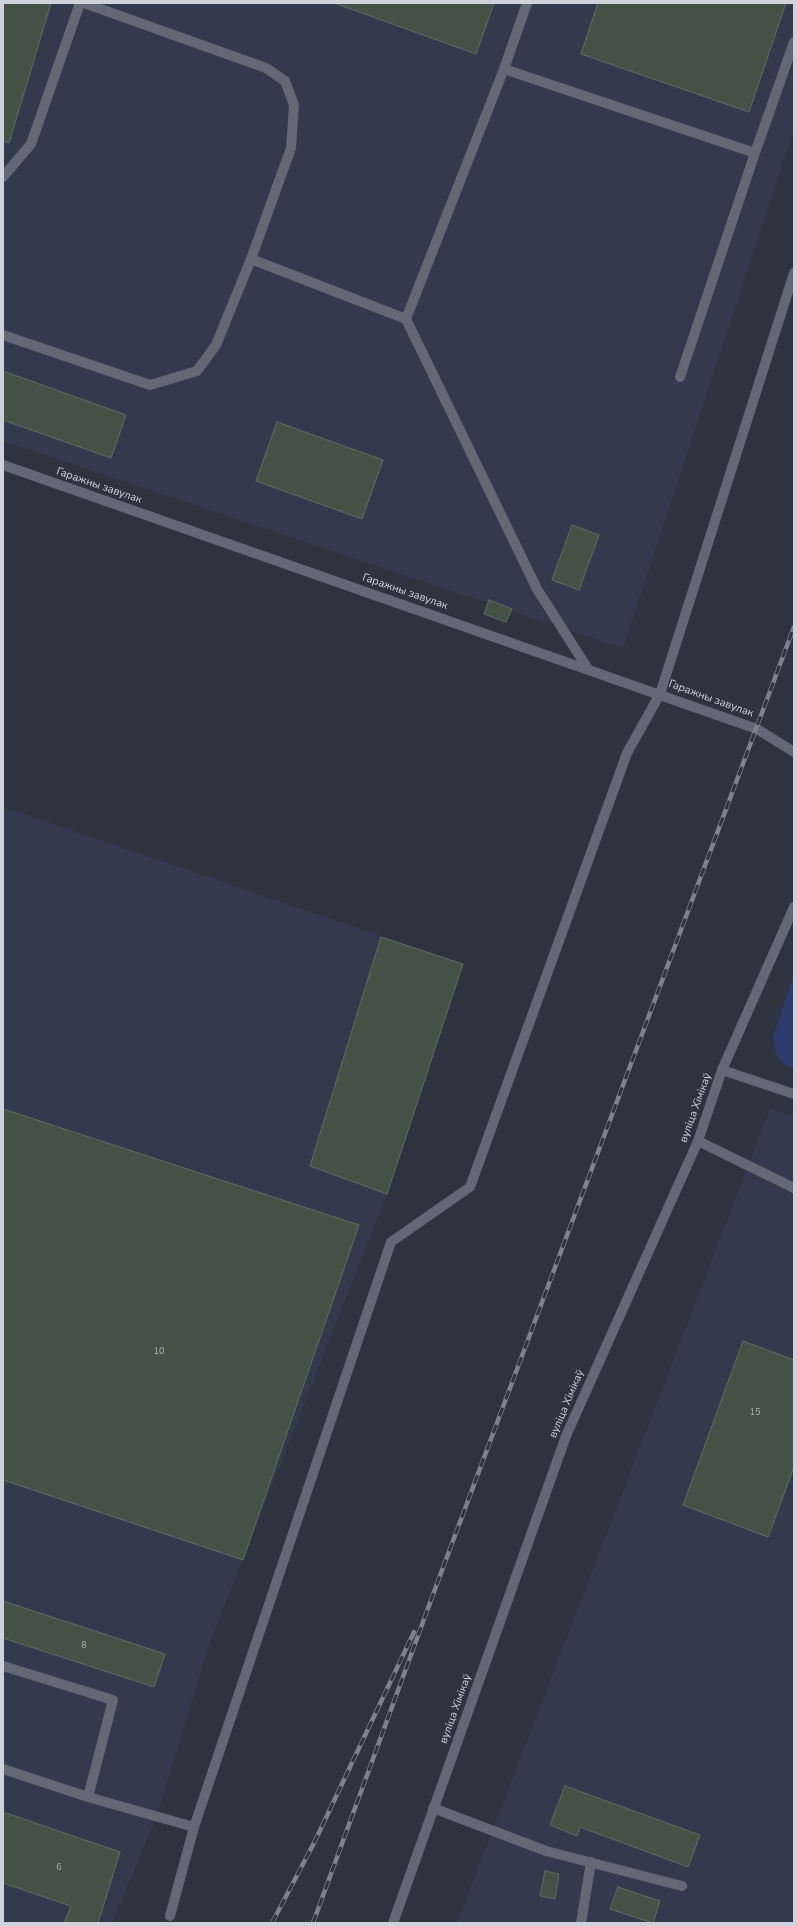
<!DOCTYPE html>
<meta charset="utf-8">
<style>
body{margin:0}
#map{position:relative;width:797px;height:1926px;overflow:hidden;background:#2e3340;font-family:"Nunito Sans",sans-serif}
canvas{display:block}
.frame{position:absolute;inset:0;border:4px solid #cfd2db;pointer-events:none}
</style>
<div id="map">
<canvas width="797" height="1926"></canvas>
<div class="frame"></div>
</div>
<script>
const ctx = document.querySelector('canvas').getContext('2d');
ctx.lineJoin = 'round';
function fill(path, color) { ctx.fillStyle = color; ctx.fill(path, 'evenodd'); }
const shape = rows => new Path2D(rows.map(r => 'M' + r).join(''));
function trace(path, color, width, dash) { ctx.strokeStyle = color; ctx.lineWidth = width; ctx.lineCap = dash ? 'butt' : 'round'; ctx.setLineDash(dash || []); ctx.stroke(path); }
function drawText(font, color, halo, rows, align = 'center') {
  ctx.font = font + ' "Nunito Sans",sans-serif'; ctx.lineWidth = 3; ctx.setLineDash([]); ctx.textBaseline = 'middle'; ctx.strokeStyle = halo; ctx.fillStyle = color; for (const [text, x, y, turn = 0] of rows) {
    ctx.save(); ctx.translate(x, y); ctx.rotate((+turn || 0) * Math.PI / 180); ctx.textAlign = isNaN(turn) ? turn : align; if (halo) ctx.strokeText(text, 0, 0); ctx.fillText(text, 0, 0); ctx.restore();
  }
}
const built = shape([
 [3,3,794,3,794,129,623,648,3,441],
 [3,807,463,964,387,1194,208,1648,157,1816,112,1923,3,1923],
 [770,1109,794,1116,794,1923,457,1923]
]);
const green = shape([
 [794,973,794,1069,785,1065,776,1054,773,1037]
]);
const building = shape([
 [3,3,51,3,9,143,3,141,3,3],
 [334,3,494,3,476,54,334,3],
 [598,3,786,3,749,112,581,54,598,3],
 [3,371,126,415,111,458,3,420,3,371],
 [277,422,383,460,362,519,256,481,277,422],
 [572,525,599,535,579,590,552,580,572,525],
 [489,600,512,609,506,622,484,614,489,600],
 [381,937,463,964,387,1194,310,1166,381,937],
 [3,1109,359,1225,243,1560,3,1480,3,1109],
 [743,1341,794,1360,794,1467,768,1537,683,1505,743,1341],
 [3,1601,165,1654,154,1687,3,1638,3,1601],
 [565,1786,700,1835,688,1867,580,1827,577,1836,550,1825,565,1786],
 [3,1812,120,1852,98,1923,64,1923,71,1906,3,1883,3,1812],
 [545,1871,559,1874,555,1899,540,1896,545,1871],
 [618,1887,660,1901,653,1923,610,1909,618,1887]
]);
const service = shape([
 [84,3,266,68,285,81,294,105,291,148,251,259],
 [527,3,504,69,406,319,537,589,588,669],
 [504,69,755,153,794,42],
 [3,177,31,144,80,3],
 [3,335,150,385,197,371,216,345,251,259,406,319],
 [680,377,755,153],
 [722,1070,794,1094],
 [698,1141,794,1188],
 [3,1666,113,1700,88,1797],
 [3,1769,88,1797,194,1827],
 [433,1808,546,1851,682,1886],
 [170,1916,194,1827,391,1242,470,1187,627,753,660,694,794,273],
 [581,1923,591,1862]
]);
const minor = shape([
 [393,1923,566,1436,698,1141,722,1070,794,907]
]);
const tertiary = shape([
 [3,465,757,729,794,752]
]);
const rail = shape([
 [272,1923,314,1843,414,1632],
 [313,1923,438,1581,794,627]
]);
const numberNames = [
 ["10",159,1352],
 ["15",755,1413],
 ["8",84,1646],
 ["6",59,1868]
];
const streetNames = [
 ["Гаражны завулак",99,486,19],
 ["Гаражны завулак",405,592,19],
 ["Гаражны завулак",711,699,20],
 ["вуліца Хімікаў",696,1108,-70],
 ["вуліца Хімікаў",567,1404,-67],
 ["вуліца Хімікаў",456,1709,-70]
];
fill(built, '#343a4e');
fill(green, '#2e3b6f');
fill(building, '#445145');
trace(building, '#606e62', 1);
trace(service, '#636877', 10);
trace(minor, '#636877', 10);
trace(tertiary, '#636877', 10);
trace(rail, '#7e828d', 4.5);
trace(rail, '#2e3340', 3, [9]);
drawText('9px', '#acb2b6', null, numberNames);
drawText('11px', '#cfd2db', '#2e3340', streetNames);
</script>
